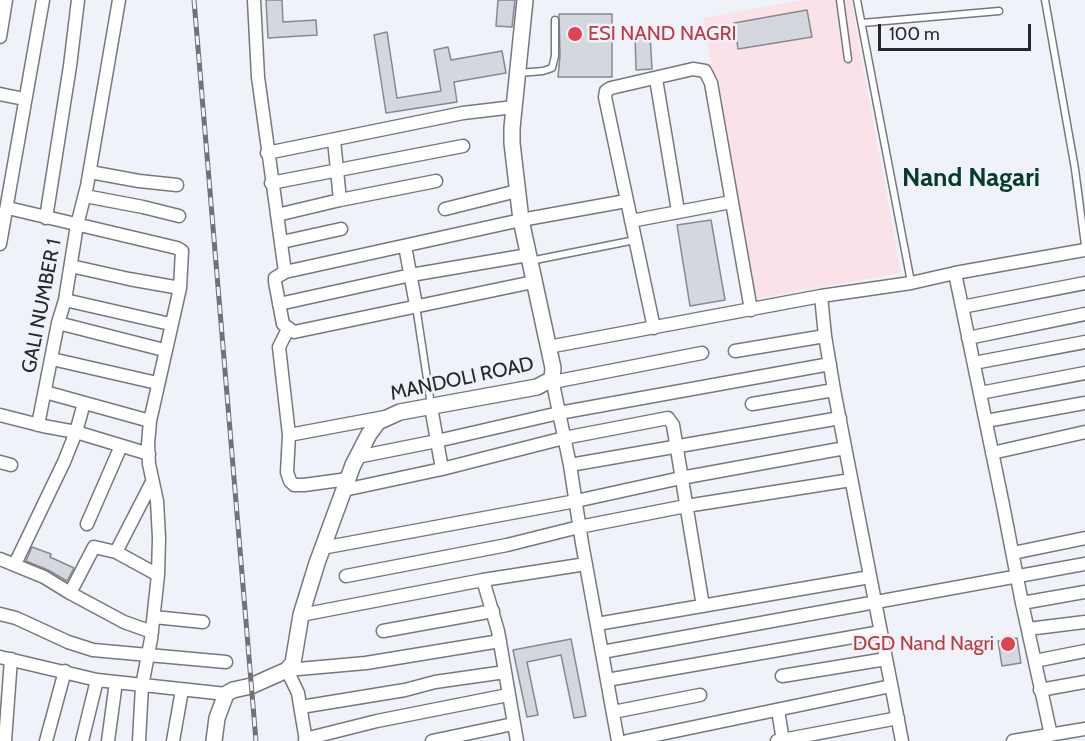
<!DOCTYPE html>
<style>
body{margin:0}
#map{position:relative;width:1085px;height:741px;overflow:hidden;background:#f0f2f9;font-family:Cabin,sans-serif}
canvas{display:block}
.scale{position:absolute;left:878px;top:24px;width:153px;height:27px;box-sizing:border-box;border:3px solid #27282b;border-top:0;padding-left:8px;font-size:18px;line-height:21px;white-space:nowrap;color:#27282b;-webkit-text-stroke:4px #f0f2f9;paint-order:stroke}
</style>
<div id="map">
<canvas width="1085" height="741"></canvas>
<div class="scale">100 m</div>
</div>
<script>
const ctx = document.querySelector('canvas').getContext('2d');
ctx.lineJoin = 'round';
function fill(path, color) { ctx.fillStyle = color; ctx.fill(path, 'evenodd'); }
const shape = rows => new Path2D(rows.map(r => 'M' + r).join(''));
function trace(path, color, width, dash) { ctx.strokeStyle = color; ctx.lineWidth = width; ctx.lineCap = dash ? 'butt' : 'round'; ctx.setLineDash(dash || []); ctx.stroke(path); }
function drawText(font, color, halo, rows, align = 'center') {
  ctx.font = font + ' Cabin,sans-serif'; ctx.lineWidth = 5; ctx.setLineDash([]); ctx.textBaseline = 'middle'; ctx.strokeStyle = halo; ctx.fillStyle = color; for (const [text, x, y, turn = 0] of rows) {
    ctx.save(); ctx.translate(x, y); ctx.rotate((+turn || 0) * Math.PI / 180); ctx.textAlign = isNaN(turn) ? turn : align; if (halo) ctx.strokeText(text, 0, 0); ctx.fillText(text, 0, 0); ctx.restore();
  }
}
const industrial = shape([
 [803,0,851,0,901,273,754,299,703,18]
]);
const building = shape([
 [266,0,282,0,283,22,316,20,317,35,268,38,266,0],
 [498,0,515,0,512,27,496,26,498,0],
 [807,10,812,37,738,49,734,23,807,10],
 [559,14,612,14,612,77,558,77,560,56,559,14],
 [387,32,397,98,441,91,434,50,448,47,451,60,502,51,506,73,454,82,457,102,386,113,374,35,387,32],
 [635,34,650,34,652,69,636,70,635,34],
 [711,220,725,300,690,306,677,225,711,220],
 [32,547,51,554,50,557,74,568,67,581,48,570,26,561,32,547],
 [1017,638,1021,663,1002,666,998,641,1017,638],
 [571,639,586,716,574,718,561,655,527,662,538,715,527,717,513,650,571,639]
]);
const service = shape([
 [840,0,848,59],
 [857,0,911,282],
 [1045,0,1075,169,1085,245],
 [862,23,999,11],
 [519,73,543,71,552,68,555,56,555,20],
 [530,261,635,240],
 [416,306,431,405]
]);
const minor = shape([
 [254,0,258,77,285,272,521,220,626,201],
 [0,37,6,0],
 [656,79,678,211],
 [0,94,24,99],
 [334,140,340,200],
 [267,153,463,113,514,107],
 [90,172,139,181,177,185],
 [271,183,463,146],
 [85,196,143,207,179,216],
 [8,208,177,248,182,251,180,288,150,421,148,444,149,464,157,501,159,538,158,575,151,639,142,686,139,741],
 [445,209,517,191],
 [277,215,340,200,436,181],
 [46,218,70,66,78,0],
 [631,221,731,202],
 [282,242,341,229],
 [0,244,43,0],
 [405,246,416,305],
 [71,266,129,279,180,288],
 [285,272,275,278,275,282,283,324,294,332,533,282],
 [955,273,1003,505,1022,603,1051,735],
 [821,296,825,336,834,390,902,741],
 [65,300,170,324],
 [279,304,411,275,528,255],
 [962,307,1085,283],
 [58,323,164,350],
 [654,328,605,97,606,91,611,88,693,69,705,71,711,83,751,310],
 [288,329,279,347,289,435,287,472,290,481,294,485,304,485,348,479],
 [968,338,1085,314],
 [548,347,821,296,911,283,955,273,1085,250],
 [735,351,825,336],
 [52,359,157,383],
 [974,363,1085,342],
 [552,379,570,465,582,543,618,741],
 [553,382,702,353],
 [45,392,150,421],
 [980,393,1085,373],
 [752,404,834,390],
 [431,407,442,469],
 [0,415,43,426,76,432,149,454],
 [986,421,1085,403],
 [38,425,58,323,65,300,77,225,87,186,119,0],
 [289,435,385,417],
 [992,453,1085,432],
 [357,457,437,441,559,413,830,364],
 [0,462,11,465],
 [570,465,840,418],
 [344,490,442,469,564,438,668,418,673,425,703,606],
 [87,524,121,446],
 [322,548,576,501,681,478,845,448],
 [116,552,152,482],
 [1013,553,1085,538],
 [0,559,44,577,70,593,124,622,152,632],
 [15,564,64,462,76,432,84,403],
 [346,576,507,545,579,527,686,506,851,480],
 [483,580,498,631,517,741],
 [70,593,94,547,116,552,158,575],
 [1022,603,1085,592],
 [0,614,16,618,68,642,93,650,226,662],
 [301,615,483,580,586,564],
 [154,617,203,622],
 [597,624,870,577],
 [1028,629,1085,622],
 [383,631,493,611],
 [602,652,1085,564],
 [0,657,97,680,226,694],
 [1035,661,1085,651],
 [782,676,886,659],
 [607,680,881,632],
 [1040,690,1085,682],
 [301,707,405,690,435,682,505,672],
 [778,710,783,741],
 [613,712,700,695],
 [305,739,377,721,508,695],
 [5,741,11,659],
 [46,741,65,671],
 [82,741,97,680],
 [108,741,116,682],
 [173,741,182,690],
 [306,741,298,693,287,670,366,663,500,641],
 [432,741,513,724],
 [627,741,891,686],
 [777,741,898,718],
 [1013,741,1085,729]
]);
const tertiary = shape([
 [214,741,217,718,226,694,233,690,251,686,287,670,293,663,301,615,317,563,353,465,369,434,378,422,400,412,537,387,552,379,553,368,521,220,512,143,512,128,525,0]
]);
const rail = shape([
 [194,0,256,741]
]);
const markers = [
 [575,34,8,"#e0444e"],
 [1008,644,8,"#e0444e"]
];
const healthNames = [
 ["ESI NAND NAGRI",588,34],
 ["DGD Nand Nagri",994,644,"right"]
];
const streetNames = [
 ["GALI NUMBER 1",42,306,-79],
 ["MANDOLI ROAD",462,379,-12]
];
const districtNames = [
 ["Nand Nagari",971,178]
];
fill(industrial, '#fbe1e8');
fill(building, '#d4d7de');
trace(building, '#878990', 1.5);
trace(service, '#76787f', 9);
trace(minor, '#76787f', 15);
trace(tertiary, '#76787f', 18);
trace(service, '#fff', 6);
trace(minor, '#fff', 12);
trace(tertiary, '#fff', 15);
trace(rail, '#717277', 5);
trace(rail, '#f0f2f9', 3, [9]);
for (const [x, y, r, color] of markers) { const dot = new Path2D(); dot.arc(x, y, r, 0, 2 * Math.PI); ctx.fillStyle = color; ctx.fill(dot); trace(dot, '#f0f2f9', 2); }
drawText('20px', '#be3a42', '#f0f2f9', healthNames, 'left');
drawText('20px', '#27282b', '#f0f2f9', streetNames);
drawText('bold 26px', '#073b2c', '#f0f2f9', districtNames);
</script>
